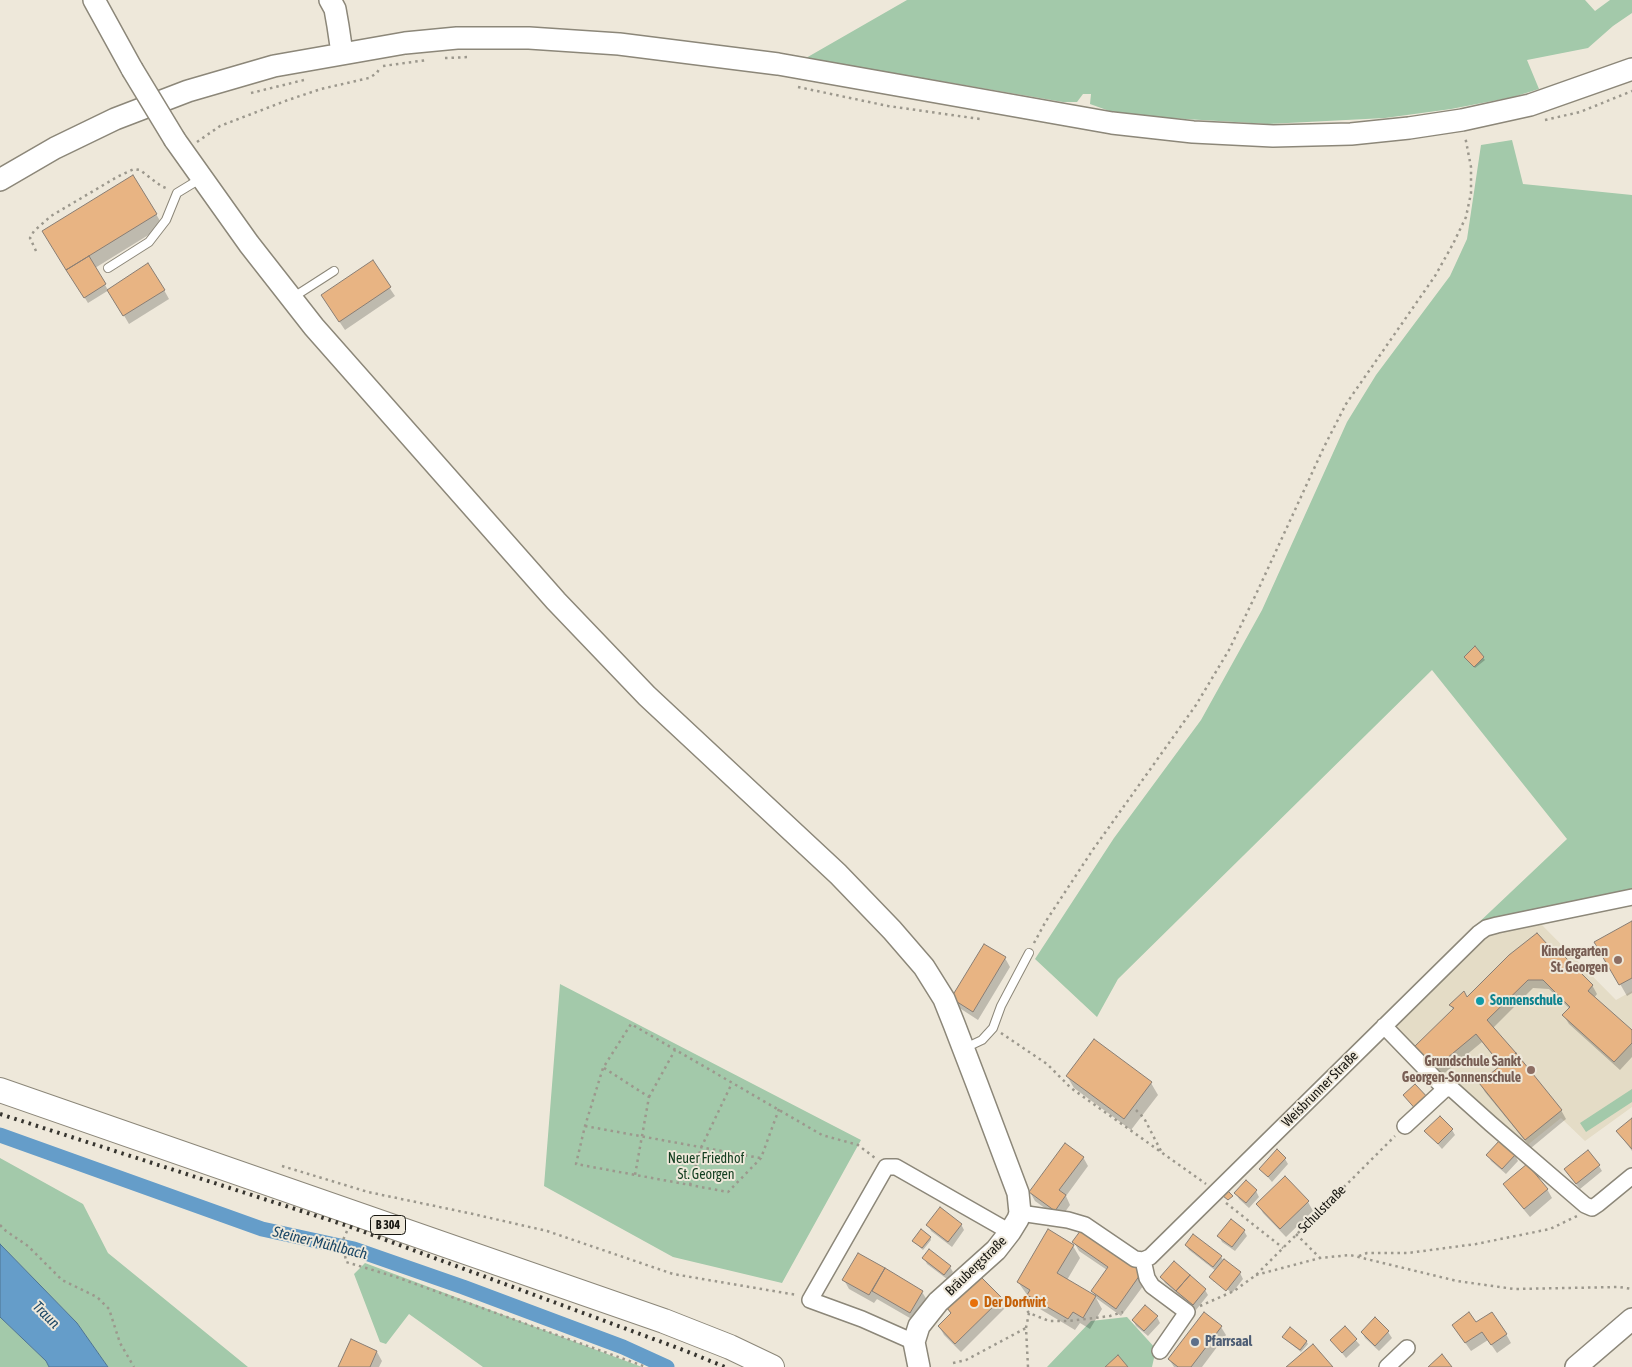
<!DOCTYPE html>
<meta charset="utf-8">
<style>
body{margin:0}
canvas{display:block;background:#eee8da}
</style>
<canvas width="1632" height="1367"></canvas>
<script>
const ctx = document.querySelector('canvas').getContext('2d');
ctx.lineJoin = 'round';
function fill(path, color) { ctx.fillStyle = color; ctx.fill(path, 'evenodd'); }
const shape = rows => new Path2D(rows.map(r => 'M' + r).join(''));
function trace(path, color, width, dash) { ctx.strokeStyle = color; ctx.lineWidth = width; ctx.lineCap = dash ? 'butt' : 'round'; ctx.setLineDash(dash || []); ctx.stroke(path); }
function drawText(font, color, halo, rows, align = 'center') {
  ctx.font = font + ' "Asap Condensed",sans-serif'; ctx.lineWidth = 4; ctx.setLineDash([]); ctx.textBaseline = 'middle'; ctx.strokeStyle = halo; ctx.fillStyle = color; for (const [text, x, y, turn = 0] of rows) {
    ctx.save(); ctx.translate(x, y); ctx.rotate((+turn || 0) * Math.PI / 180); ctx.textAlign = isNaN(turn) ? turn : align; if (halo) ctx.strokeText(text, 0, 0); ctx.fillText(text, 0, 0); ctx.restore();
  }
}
const built = shape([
 [1540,923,1616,1000,1632,991,1632,1107,1585,1141,1561,1118,1525,1147,1384,1032,1479,937]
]);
const green = shape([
 [907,0,1585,0,1595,11,1610,0,1632,0,1632,13,1613,26,1588,48,1527,60,1539,89,1513,97,1451,109,1385,118,1268,124,1169,118,1115,113,1090,104,1091,94,1083,94,1077,102,1063,102,806,58],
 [1512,140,1523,184,1632,195,1632,891,1474,927,1567,839,1432,670,1118,979,1097,1017,1035,959,1114,838,1201,720,1262,610,1347,422,1376,375,1450,276,1467,239,1481,145],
 [560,984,861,1140,782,1283,673,1257,544,1186],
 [1632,1089,1632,1102,1586,1132,1580,1123],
 [0,1158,83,1204,108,1253,248,1367,108,1367,77,1323,0,1244],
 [365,1263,642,1367,483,1367,409,1314,386,1344,380,1342,354,1274],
 [0,1317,46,1361,49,1367,0,1367],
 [1127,1317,1156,1349,1152,1367,1047,1367,1091,1321]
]);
const water = shape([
 [0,1244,77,1323,108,1367,49,1367,46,1361,0,1317,0,1244]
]);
const shadow = shape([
 [156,214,163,226,95,268,108,290,164,290,169,299,129,324,109,290,88,303,51,244],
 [372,262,395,296,345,330,322,296],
 [1475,648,1485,660,1475,668,1467,659],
 [1632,923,1632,993,1627,996,1596,942],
 [985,946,1005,958,1010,967,978,1020,958,1007,953,998],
 [1559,959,1592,985,1597,994,1594,998,1632,1032,1632,1057,1620,1070,1569,1024,1564,1016,1570,1009,1549,989,1533,988,1493,1028,1561,1110,1566,1119,1531,1148,1485,1092,1480,1083,1501,1066,1482,1042,1441,1076,1421,1056,1454,1011,1451,1006],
 [1067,1076,1151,1083,1158,1095,1131,1130,1074,1088],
 [1632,1120,1632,1151,1618,1132],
 [1452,1130,1455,1135,1442,1149,1426,1131],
 [1488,1155,1515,1155,1518,1161,1506,1174,1491,1161],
 [1083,1157,1088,1166,1066,1196,1070,1205,1060,1219,1035,1201,1030,1192],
 [1285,1159,1288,1164,1272,1182,1261,1169],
 [1599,1166,1602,1171,1580,1189,1565,1170],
 [1246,1182,1256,1191,1259,1197,1249,1208,1239,1199,1236,1193],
 [1505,1184,1547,1189,1552,1198,1530,1217,1510,1193],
 [1308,1202,1313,1211,1286,1237,1263,1213,1258,1204],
 [961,1224,964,1230,952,1247,931,1231,928,1225],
 [1244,1231,1247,1236,1235,1251,1222,1242,1219,1236],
 [930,1237,931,1240,923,1250,913,1241],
 [1074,1242,1141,1273,1146,1282,1121,1316,1096,1298,1102,1309,1090,1329,1080,1323,1075,1330,1035,1306,1018,1282,1073,1246,1080,1258,1067,1280,1097,1298,1092,1291,1107,1270,1079,1251],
 [1186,1245,1221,1257,1224,1261,1240,1273,1243,1279,1232,1293,1214,1279,1214,1282,1211,1277,1216,1271,1189,1250],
 [859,1254,922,1292,927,1300,915,1321,877,1299,874,1303,849,1289,844,1280],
 [924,1258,950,1267,953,1272,947,1279,927,1264],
 [1162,1277,1205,1290,1208,1295,1196,1310,1165,1283],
 [1001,1299,1006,1307,961,1352,944,1335,939,1326,951,1314,948,1309],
 [1146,1307,1157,1317,1160,1323,1148,1336,1136,1326,1133,1320],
 [1375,1319,1388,1332,1392,1338,1379,1351,1365,1338,1362,1332],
 [1476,1324,1506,1334,1511,1343,1497,1353,1488,1340,1471,1351,1459,1334],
 [1221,1327,1226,1335,1202,1367,1174,1367,1169,1359],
 [1345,1328,1360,1345,1346,1358,1332,1340],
 [1285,1339,1306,1341,1308,1344,1301,1352],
 [351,1341,377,1352,382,1361,379,1367,340,1367]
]);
const canal = shape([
 [0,1135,262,1229,354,1249,463,1287,623,1347,667,1367]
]);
const building = shape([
 [133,175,157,214,66,270,42,231,133,175],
 [89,256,106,284,84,298,66,270,89,256],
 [373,260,391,287,339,322,321,295,373,260],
 [148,263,165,290,123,316,107,290,148,263],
 [1475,646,1484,657,1474,667,1464,657,1475,646],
 [1632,921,1632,978,1619,985,1594,942,1632,921],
 [1537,933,1559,957,1563,955,1593,985,1588,991,1632,1030,1632,1043,1614,1062,1562,1015,1570,1007,1543,980,1528,980,1487,1020,1516,1053,1501,1065,1476,1034,1435,1068,1414,1047,1454,1008,1449,1005,1464,991,1467,997,1509,955,1537,933],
 [984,944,1006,957,973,1012,951,998,984,944],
 [1094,1039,1152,1082,1124,1119,1066,1076,1094,1039],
 [1516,1053,1562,1110,1525,1140,1479,1083,1516,1053],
 [1415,1084,1431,1101,1419,1113,1403,1095,1415,1084],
 [1440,1116,1453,1129,1438,1144,1424,1131,1440,1116],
 [1632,1118,1632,1149,1616,1131,1632,1118],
 [1500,1140,1516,1154,1502,1169,1486,1155,1500,1140],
 [1065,1143,1084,1157,1059,1190,1066,1195,1055,1211,1029,1192,1065,1143],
 [1277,1149,1286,1158,1268,1177,1259,1169,1277,1149],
 [1588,1150,1600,1165,1576,1184,1564,1169,1588,1150],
 [1527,1164,1548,1189,1524,1209,1503,1184,1527,1164],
 [1285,1176,1309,1201,1280,1229,1256,1204,1285,1176],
 [1246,1180,1257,1190,1246,1203,1234,1193,1246,1180],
 [1228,1191,1233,1196,1228,1200,1223,1196,1228,1191],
 [940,1207,962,1224,948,1242,926,1225,940,1207],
 [1231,1219,1245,1230,1232,1247,1217,1236,1231,1219],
 [921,1229,931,1237,922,1248,912,1241,921,1229],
 [1048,1229,1074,1245,1057,1273,1096,1296,1083,1318,1073,1312,1068,1319,1027,1295,1030,1290,1017,1282,1048,1229],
 [1081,1230,1142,1272,1116,1309,1091,1291,1108,1267,1072,1242,1081,1230],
 [1193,1234,1222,1256,1213,1267,1185,1245,1193,1234],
 [929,1249,951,1266,944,1275,922,1258,929,1249],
 [858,1253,885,1268,869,1295,842,1280,858,1253],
 [1224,1259,1241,1272,1226,1291,1209,1277,1224,1259],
 [1174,1261,1190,1275,1176,1291,1160,1277,1174,1261],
 [885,1268,923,1291,910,1313,872,1291,885,1268],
 [977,1273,1002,1298,955,1344,938,1326,951,1313,947,1308,977,1273],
 [1190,1275,1206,1289,1193,1305,1176,1291,1190,1275],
 [1145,1305,1158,1316,1144,1331,1132,1320,1145,1305],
 [1204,1312,1222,1326,1191,1367,1178,1367,1168,1359,1204,1312],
 [1469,1312,1476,1322,1492,1312,1507,1334,1491,1345,1482,1332,1465,1343,1452,1325,1469,1312],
 [1375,1317,1389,1331,1375,1346,1361,1332,1375,1317],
 [1345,1326,1357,1339,1342,1353,1330,1340,1345,1326],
 [1290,1327,1307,1341,1300,1350,1282,1337,1290,1327],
 [351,1339,377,1351,370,1367,338,1367,351,1339],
 [1313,1344,1333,1367,1286,1367,1313,1344],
 [1442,1354,1452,1367,1428,1367,1442,1354],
 [1118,1355,1128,1367,1105,1367,1118,1355]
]);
const path = shape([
 [445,58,470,57],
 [383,66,427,60],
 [798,87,888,106,980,119],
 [251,93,304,80],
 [1545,120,1580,112,1632,91],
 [197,142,220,126,288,100,321,89,369,78,377,73,380,67],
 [36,251,30,238,34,231,51,216,117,177,134,169,140,170,161,186,168,189],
 [1034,943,1046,921,1092,851,1196,705,1229,650,1258,590,1324,447,1346,404,1435,276,1453,244,1466,217,1471,193,1471,167,1465,136],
 [1001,1033,1047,1064,1071,1088,1206,1184],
 [604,1068,649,1097,635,1175],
 [649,1097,675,1050],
 [779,1109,761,1158,728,1192,576,1164,585,1126,603,1068,631,1024,822,1135,858,1145,875,1158],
 [1136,1110,1144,1118,1161,1151],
 [585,1126,760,1158],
 [282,1166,368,1192,473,1214,547,1231,673,1274,797,1295],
 [690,1185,701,1148,732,1083],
 [1226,1203,1283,1248],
 [0,1225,6,1231,28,1246,62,1280,97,1297,109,1309,120,1343,134,1367],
 [347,1231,343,1240,346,1262,396,1277,646,1367],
 [1296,1234,1320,1258],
 [1359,1256,1367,1253,1408,1253,1476,1244,1550,1229,1577,1216],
 [1256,1275,1320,1258,1350,1255,1457,1281,1514,1289,1619,1287,1632,1289],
 [1019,1301,1029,1313,1049,1321,1069,1321,1110,1316,1123,1312],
 [1200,1306,1234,1291,1256,1275,1395,1136],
 [953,1363,966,1360,1026,1328],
 [1028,1367,1026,1328,1029,1313]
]);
const lane = shape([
 [108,268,149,242,166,220,177,193,200,179],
 [292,298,334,271],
 [965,1048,982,1040,993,1028,1001,1006,1029,953]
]);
const street = shape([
 [1384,1026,1445,1089,1452,1089,1491,1124,1585,1205,1592,1208,1598,1204,1632,1176],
 [1405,1126,1445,1089],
 [1020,1213,1068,1220,1085,1225,1135,1259,1143,1260,1150,1257,1479,933,1486,928,1497,925,1632,897],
 [1143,1260,1147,1278,1152,1286,1187,1312,1160,1351],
 [914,1342,862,1319,810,1300,886,1167,896,1167,1010,1232],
 [1387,1367,1407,1348]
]);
const secondary = shape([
 [94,0,132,69],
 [330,0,335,9,338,26,342,53],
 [175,140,249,244,314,327,556,601,647,696,838,874,892,930,924,967,944,999,954,1024,977,1084,1018,1193,1020,1213,1018,1219,1010,1232,996,1250,938,1302,919,1326,914,1342,919,1367],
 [0,180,55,148,115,119,188,91,274,66,405,43,457,38,529,38,619,44,778,64,1112,123,1193,132,1273,136,1351,134,1409,128,1462,120,1530,105,1632,69],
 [1576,1367,1632,1319]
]);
const primary = shape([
 [0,1090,664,1321,730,1347,772,1367]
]);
const rail = shape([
 [0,1114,348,1226,686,1351,725,1367]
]);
const secondaryBridge = shape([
 [132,69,175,140]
]);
const markers = [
 [1618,960,5,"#8d6e63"],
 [1480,1001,5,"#0f9aa8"],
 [1531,1070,5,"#8d6e63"],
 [974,1303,5,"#e8710a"],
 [1195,1342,5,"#5c6f8a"]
];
const shields = [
 [388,1225,35]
];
const shieldNames = [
 ["B 304",388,1225]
];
const educationNames = [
 ["Kindergarten",1608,952],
 ["St. Georgen",1608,968],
 ["Grundschule Sankt",1521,1062],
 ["Georgen-Sonnenschule",1521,1078]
];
const cultureNames = [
 ["Sonnenschule",1490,1001]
];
const streetNames = [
 ["Weisbrunner Straße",1320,1089,-45],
 ["Schulstraße",1322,1209,-45],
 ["Bräubergstraße",976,1266,-44]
];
const parkNames = [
 ["Neuer Friedhof",706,1159],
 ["St. Georgen",706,1175]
];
const foodNames = [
 ["Der Dorfwirt",984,1303]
];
const serviceNames = [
 ["Pfarrsaal",1205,1342]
];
const waterNames = [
 ["Steiner Mühlbach",320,1243,14],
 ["Traun",46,1315,45]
];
fill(built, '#e4dcc6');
fill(green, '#a3c9aa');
fill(water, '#659dc9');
trace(water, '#4e7492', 1);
fill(shadow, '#0003');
trace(canal, '#659dc9', 15);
fill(building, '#e8b483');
trace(building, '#897e74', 1);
trace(lane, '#8c8779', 10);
trace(street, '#8c8779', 18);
trace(secondary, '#8c8779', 24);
trace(primary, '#8c8779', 26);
trace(path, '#9c988d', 2.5, [2.5, 4]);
trace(lane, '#fff', 8);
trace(street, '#fff', 15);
trace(secondary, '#fff', 21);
trace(primary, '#fff', 24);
trace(rail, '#37352f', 4, [2.5, 5]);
trace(secondaryBridge, '#8c8779', 24, []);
trace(secondaryBridge, '#fff', 21);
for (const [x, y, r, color] of markers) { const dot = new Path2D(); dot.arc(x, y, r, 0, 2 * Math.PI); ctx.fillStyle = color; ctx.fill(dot); trace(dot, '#eee8da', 2); }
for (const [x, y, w] of shields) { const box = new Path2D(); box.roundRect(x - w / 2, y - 9.5, w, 19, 4); ctx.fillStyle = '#eee8da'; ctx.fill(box); trace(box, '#171611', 1); }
drawText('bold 12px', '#171611', null, shieldNames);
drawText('bold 14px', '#785e54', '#eee8da', educationNames, 'right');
drawText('bold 14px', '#0d838f', '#eee8da', cultureNames, 'left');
drawText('14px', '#171611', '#eee8da', streetNames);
drawText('14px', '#133e20', '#eee8da', parkNames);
drawText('bold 14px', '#c56008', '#eee8da', foodNames, 'left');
drawText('bold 14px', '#4e5e75', '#eee8da', serviceNames, 'left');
drawText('italic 15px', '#1b4665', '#eee8da', waterNames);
</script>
